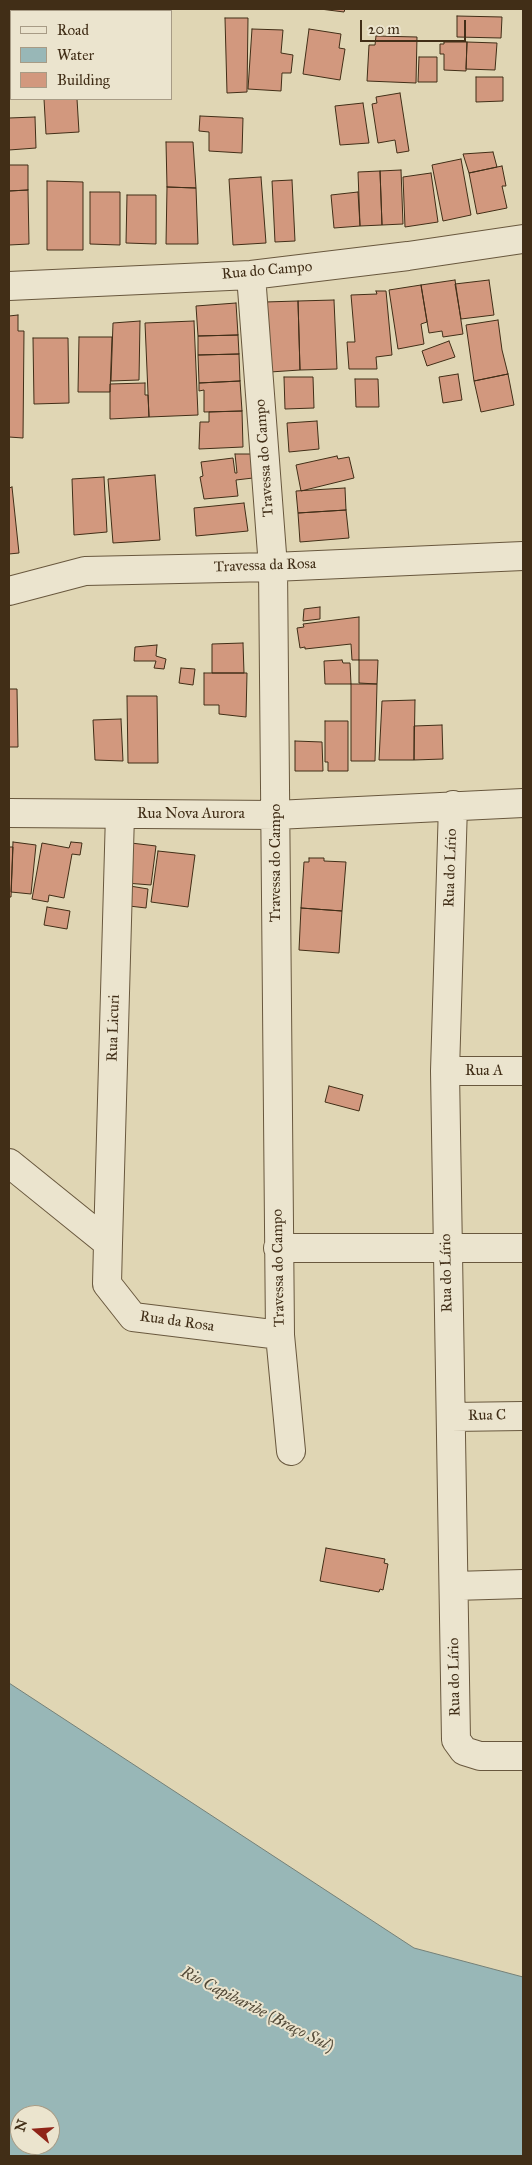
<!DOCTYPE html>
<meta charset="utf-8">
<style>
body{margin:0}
#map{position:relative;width:532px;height:2165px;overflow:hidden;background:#e0d6b4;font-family:"IM FELL Great Primer",serif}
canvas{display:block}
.frame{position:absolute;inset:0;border:10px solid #412e17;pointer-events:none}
.legend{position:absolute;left:10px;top:10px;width:162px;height:90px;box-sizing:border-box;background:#ebe4ce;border:1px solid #a79b85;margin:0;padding:6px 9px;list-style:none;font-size:15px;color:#412e17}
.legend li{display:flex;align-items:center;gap:10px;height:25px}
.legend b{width:25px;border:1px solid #a79b85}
.north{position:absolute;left:10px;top:2105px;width:50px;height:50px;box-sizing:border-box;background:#ebe4ce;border:1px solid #a79b85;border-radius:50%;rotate:288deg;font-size:14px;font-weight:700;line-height:20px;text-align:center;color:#412e17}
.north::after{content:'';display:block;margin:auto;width:18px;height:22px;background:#8f2418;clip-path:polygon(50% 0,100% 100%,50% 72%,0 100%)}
.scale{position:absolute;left:360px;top:20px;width:106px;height:22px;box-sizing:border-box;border:2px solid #412e17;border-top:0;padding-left:6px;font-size:15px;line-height:18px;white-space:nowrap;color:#412e17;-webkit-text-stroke:4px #ebe4ce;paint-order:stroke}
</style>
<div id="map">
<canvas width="532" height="2165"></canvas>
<div class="frame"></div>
<ul class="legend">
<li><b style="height:6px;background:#ebe4ce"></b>Road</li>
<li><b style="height:14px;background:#98b7b7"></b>Water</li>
<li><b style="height:14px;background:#d2987e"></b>Building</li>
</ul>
<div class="north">N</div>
<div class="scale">20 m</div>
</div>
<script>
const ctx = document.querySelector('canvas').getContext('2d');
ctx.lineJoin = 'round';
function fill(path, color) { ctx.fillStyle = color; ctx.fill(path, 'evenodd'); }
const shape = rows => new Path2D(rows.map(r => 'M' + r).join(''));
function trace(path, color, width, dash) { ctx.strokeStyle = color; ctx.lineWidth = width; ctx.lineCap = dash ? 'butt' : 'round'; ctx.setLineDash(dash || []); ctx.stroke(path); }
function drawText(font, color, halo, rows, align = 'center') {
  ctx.font = font + ' "IM FELL Great Primer",serif'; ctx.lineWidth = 4; ctx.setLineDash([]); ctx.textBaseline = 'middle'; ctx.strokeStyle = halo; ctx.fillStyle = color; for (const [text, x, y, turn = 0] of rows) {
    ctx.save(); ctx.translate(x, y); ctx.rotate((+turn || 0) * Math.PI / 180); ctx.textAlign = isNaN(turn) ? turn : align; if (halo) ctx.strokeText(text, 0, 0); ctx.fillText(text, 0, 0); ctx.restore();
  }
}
const water = shape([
 [9,1683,414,1948,523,1977,523,2156,9,2156,9,1683],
 [20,2115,50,2115,50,2145,20,2145,20,2115]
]);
const building = shape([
 [104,9,142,9,141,11,104,11,104,9],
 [151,9,164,9,163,11,150,11,151,9],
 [320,9,345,9,344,12,320,9],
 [457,16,502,17,501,38,457,37,457,16],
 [225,18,248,18,247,92,227,93,225,18],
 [252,29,283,30,281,53,293,55,291,73,282,73,281,91,248,89,252,29],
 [309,29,341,34,339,48,345,49,340,80,303,74,309,29],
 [376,36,417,37,416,83,367,81,369,45,375,45,376,36],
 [444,42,467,42,466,71,444,70,444,54,440,54,440,44,444,44,444,42],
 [467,42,497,43,495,70,466,69,467,42],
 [419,57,437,57,437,82,418,82,419,57],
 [476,77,503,77,503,101,476,102,476,77],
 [400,93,409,151,397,153,395,140,378,143,372,104,377,103,376,97,400,93],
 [44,99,77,99,79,132,46,134,44,99],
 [363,103,369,143,340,145,335,106,363,103],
 [200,116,243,118,242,153,209,151,209,132,199,131,200,116],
 [35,117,36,148,9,150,9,118,35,117],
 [166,142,193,142,196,188,167,187,166,142],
 [493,152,497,167,469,173,463,154,493,152],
 [461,159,471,215,443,221,432,165,461,159],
 [9,165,28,165,28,190,9,191,9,165],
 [502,166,506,186,502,186,507,208,477,214,469,173,502,166],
 [401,170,403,224,382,225,380,171,401,170],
 [380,171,382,225,360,226,358,172,380,171],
 [431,173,438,222,405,227,403,177,431,173],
 [261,177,266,243,233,245,229,179,261,177],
 [292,180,295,241,275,242,272,181,292,180],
 [47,181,83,182,83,250,47,250,47,181],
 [167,187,196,188,198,244,166,244,167,187],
 [28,190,29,244,9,245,9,191,28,190],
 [90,192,120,192,120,245,90,244,90,192],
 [358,192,360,226,334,228,331,195,358,192],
 [127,195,156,195,156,244,126,243,127,195],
 [455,280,463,334,443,337,442,331,429,333,421,285,455,280],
 [489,280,494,315,461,319,455,284,489,280],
 [421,285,427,322,421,324,424,344,398,349,389,290,421,285],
 [376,291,386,291,392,355,376,357,377,369,349,369,347,342,355,342,351,295,377,294,376,291],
 [334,300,337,369,300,370,298,301,334,300],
 [298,301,300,370,270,372,265,302,298,301],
 [236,303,238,335,198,336,196,306,236,303],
 [18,315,18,331,24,331,23,438,9,437,9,316,18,315],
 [498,320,502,350,508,374,474,381,466,325,498,320],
 [140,321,139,380,111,381,113,323,140,321],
 [194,321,198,415,149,417,145,323,194,321],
 [238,335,239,354,198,355,198,336,238,335],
 [79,337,112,337,110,392,78,392,79,337],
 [33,338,68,338,69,403,34,404,33,338],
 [449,341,455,357,427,366,422,351,449,341],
 [239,354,240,381,199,383,198,355,239,354],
 [458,374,462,400,443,403,439,377,458,374],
 [508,374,514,405,481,412,474,381,508,374],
 [284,377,313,377,314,408,285,409,284,377],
 [355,379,378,379,379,407,356,407,355,379],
 [240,381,242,411,204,412,204,390,199,391,199,383,240,381],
 [145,383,145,395,148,395,149,417,110,419,110,384,145,383],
 [242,411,243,447,199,449,200,422,209,422,209,412,242,411],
 [317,421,319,449,289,452,287,423,317,421],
 [235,454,251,454,253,478,236,480,238,496,204,499,200,477,203,476,201,462,233,458,235,473,237,473,235,454],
 [337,456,338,459,349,457,354,478,301,491,296,465,337,456],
 [155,475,160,540,113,543,108,479,155,475],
 [104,477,107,532,74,535,72,479,104,477],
 [12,487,19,553,9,554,9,488,12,487],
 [345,488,346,510,298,513,296,491,345,488],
 [244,503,248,531,196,536,194,508,244,503],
 [346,510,349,538,300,542,298,513,346,510],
 [320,607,320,619,303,621,304,609,320,607],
 [359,617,359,660,352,660,351,644,305,649,305,647,300,648,297,628,304,627,303,624,359,617],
 [243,643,244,673,212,673,212,644,243,643],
 [157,645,156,656,166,659,164,669,154,668,156,661,134,661,135,647,157,645],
 [342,660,343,663,350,663,351,684,325,684,324,661,342,660],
 [359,660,378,660,377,684,359,683,359,660],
 [181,668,195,669,193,685,179,683,181,668],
 [204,673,247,673,246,717,219,714,219,705,204,705,204,673],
 [351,684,377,684,375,761,351,761,351,684],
 [9,689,17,689,18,747,9,747,9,689],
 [127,696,157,696,158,763,128,763,127,696],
 [415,700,414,760,379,760,382,701,415,700],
 [121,719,123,761,95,760,93,720,121,719],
 [325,721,348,721,348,771,328,771,328,762,325,762,325,721],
 [442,725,443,759,414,760,414,726,442,725],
 [295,741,322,742,323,771,295,771,295,741],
 [13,842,36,845,31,894,11,892,13,842],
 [71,842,82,843,80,855,72,854,64,898,49,895,48,902,32,899,42,843,69,848,71,842],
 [131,843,156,846,151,885,126,883,131,843],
 [9,847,13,847,11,897,9,897,9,847],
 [158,851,195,855,188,907,151,902,158,851],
 [309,858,324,858,324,861,346,862,342,911,301,908,304,862,309,862,309,858],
 [124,885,148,889,146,908,121,905,124,885],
 [47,907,70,911,67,929,44,925,47,907],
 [301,908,342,911,339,953,299,950,301,908],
 [329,1086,363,1095,359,1111,325,1102,329,1086],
 [326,1548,385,1559,384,1563,388,1564,383,1590,380,1589,379,1592,320,1581,326,1548]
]);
const street = shape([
 [251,275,273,567,280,1335,291,1451],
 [9,286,251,275,408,256,523,239],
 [9,591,85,571,273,567,523,556],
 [453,805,445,1071,456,1740,464,1751,480,1756,523,1756],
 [9,813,276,815,523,803],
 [445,1071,523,1071],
 [9,1163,108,1243,107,1284,133,1317,280,1335],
 [108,1243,120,814],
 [278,1248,523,1248],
 [451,1417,523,1416],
 [454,1586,523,1584]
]);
const streetNames = [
 ["Rua do Campo",267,271,-5],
 ["Travessa do Campo",265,458,-94],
 ["Travessa da Rosa",265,566,-2],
 ["Rua Nova Aurora",191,814],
 ["Travessa do Campo",276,863,-90],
 ["Rua do Lírio",451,868,-88],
 ["Rua Licuri",114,1028,-88],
 ["Rua A",484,1071],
 ["Travessa do Campo",279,1268,-91],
 ["Rua do Lírio",447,1273,-91],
 ["Rua da Rosa",177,1322,8],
 ["Rua C",487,1416,-1],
 ["Rua do Lírio",455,1677,-91]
];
const waterNames = [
 ["Rio Capibaribe (Braço Sul)",257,2010,27]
];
fill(water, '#98b7b7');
trace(water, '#758077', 1);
fill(building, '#d2987e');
trace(building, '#412e17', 1);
trace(street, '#69583e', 30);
trace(street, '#ebe4ce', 28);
drawText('15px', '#412e17', '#ebe4ce', streetNames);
drawText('italic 16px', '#524937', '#ebe4ce', waterNames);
</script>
